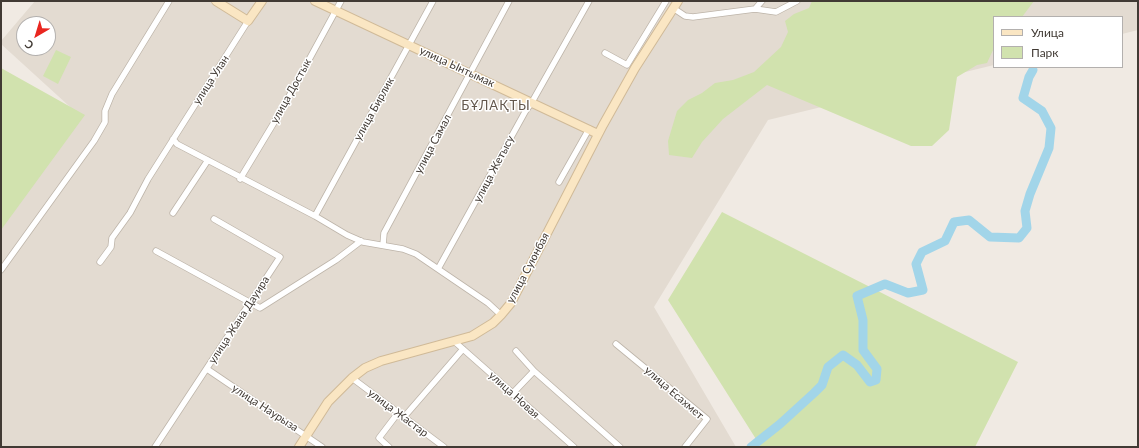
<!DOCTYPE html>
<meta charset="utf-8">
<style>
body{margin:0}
#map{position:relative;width:1139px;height:448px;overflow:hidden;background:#f0eae3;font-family:Lato,sans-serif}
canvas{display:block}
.frame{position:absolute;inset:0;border:2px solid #413a34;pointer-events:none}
.legend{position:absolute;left:993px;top:16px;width:130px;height:52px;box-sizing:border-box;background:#fff;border:1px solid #b3b0ae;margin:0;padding:5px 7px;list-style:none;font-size:12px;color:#413a34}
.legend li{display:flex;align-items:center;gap:8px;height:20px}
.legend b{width:20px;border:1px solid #b3b0ae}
.north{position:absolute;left:16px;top:16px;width:40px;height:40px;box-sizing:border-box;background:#fff;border:1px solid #b3b0ae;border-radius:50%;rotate:218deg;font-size:11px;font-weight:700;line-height:16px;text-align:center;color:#413a34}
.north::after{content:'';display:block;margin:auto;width:14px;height:18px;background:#e92620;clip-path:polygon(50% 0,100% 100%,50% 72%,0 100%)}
</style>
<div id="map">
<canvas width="1139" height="448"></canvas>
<div class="frame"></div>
<ul class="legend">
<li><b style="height:5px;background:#fae6c3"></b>Улица</li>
<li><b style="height:11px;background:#d1e2ae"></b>Парк</li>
</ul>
<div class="north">С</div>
</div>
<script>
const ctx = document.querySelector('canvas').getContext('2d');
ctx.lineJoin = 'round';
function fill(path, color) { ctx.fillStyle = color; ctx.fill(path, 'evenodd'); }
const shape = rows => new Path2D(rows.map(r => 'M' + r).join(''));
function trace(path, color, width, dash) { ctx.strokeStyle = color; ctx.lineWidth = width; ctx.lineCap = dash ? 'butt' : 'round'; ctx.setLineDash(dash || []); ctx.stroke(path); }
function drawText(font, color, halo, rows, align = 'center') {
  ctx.font = font + ' Lato,sans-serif'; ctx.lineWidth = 3; ctx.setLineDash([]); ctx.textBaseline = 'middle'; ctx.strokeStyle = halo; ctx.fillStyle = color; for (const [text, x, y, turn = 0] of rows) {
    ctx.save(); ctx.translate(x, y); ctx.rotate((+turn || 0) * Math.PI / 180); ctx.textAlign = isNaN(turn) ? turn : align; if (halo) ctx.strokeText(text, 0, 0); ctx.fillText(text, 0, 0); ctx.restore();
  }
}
const residential = shape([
 [35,1,1138,1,1138,30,1122,34,1122,17,994,17,994,65,768,120,654,307,736,447,1,447,1,225,80,116,1,44,1,41],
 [24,24,48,24,48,48,24,48]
]);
const green = shape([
 [812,1,1034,1,1022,17,994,17,994,48,987,63,977,65,957,77,949,130,932,146,911,146,767,85,723,119,702,142,692,158,669,155,668,141,677,111,688,100,702,93,715,83,733,80,754,72,781,47,788,32,785,21,794,14,809,8],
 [56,50,71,57,58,84,43,76],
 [1,68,85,115,1,230],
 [722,212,1018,362,975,447,761,447,668,300]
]);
const river = shape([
 [751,447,780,424,814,393,822,385,828,367,843,355,857,365,870,382,876,380,877,369,863,350,863,320,857,296,885,284,908,293,923,290,916,264,922,252,945,241,954,222,969,220,990,237,1019,238,1027,228,1025,211,1030,194,1049,148,1051,128,1042,111,1023,98,1029,77,1033,70]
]);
const street = shape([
 [673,8,685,16,693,17,755,9,776,12,797,1],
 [755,9,762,1],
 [605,53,627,65,666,1],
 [173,139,177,144,315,216,347,235,363,242,403,249,416,254,438,269],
 [240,179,281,111,341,1],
 [559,182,589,129],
 [173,213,208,160],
 [315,216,433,1],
 [383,245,384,233,509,1],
 [156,251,260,308,336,260,361,241],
 [100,262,111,247,112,238,130,213,148,179,248,21],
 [1,270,94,141,105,122,105,111,112,94,169,1],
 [501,315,488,303,438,269,525,112,532,102,589,1],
 [455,342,574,447],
 [616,344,707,419,685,447],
 [516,351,534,371,620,447],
 [207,369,322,447],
 [352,378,444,447],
 [512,394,534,371],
 [404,417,463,349],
 [155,447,280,257,214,219],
 [389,447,379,438,398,413]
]);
const secondary = shape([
 [216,1,248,21,262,1],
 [315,1,598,134],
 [299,447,328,402,352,378,365,368,381,361,472,336,493,323,501,315,511,303,603,125,635,68,678,1]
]);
const streetNames = [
 ["улица Ынтымак",457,67,25],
 ["улица Улан",211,80,-57],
 ["улица Достык",291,91,-61],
 ["улица Бирлик",374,109,-61],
 ["улица Самал",433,144,-62],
 ["улица Жетысу",494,169,-62],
 ["улица Суюнбая",528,268,-62],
 ["улица Жана Дауира",239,320,-57],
 ["улица Есахмет",674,393,41],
 ["улица Новая",514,395,42],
 ["улица Наурыза",265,408,33],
 ["улица Жастар",398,413,37]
];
const quarterNames = [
 ["БҰЛАҚТЫ",496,106]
];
fill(residential, '#e3dbd1');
fill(green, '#d1e2ae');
trace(river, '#a2d5e9', 9);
trace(street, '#bdb4a9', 7);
trace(secondary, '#d0ba98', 10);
trace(street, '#fff', 5.5);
trace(secondary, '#fae6c3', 8);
drawText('11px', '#413a34', '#fff', streetNames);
ctx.letterSpacing = '1px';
drawText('13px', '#63574c', '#fff', quarterNames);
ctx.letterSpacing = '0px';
</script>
